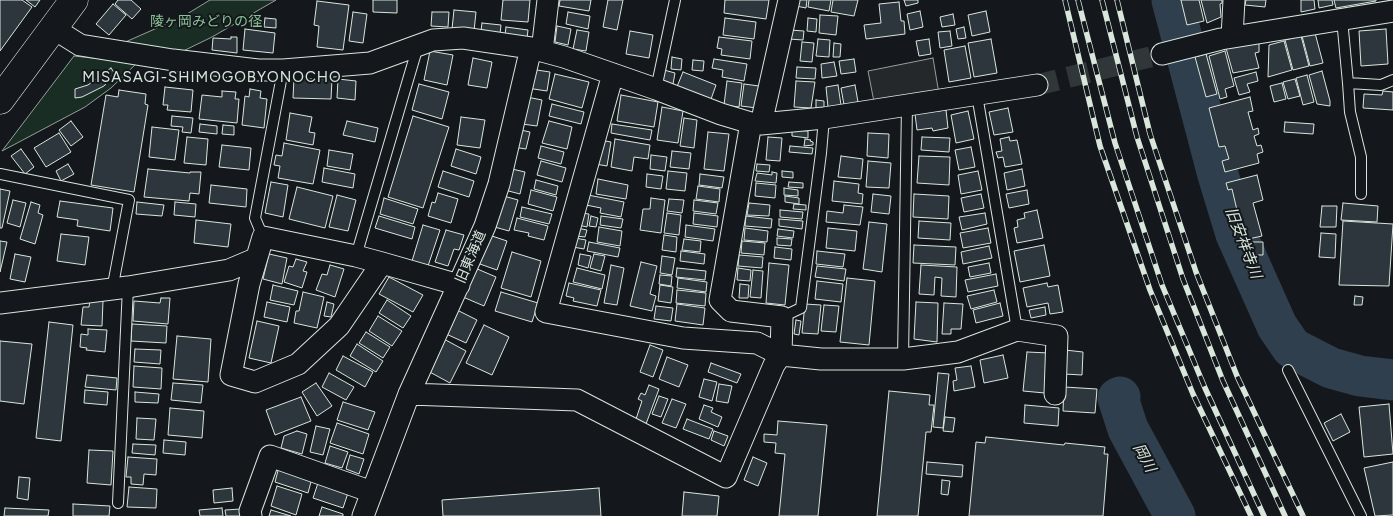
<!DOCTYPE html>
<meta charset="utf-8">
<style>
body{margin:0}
canvas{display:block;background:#14181c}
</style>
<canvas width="1393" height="516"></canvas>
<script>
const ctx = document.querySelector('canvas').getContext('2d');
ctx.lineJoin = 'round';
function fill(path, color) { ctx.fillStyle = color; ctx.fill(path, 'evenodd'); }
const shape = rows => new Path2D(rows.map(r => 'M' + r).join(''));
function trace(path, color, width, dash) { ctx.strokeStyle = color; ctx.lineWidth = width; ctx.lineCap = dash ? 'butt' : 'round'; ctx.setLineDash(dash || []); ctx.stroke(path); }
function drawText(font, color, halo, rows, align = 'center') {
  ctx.font = font + ' Figtree,"Noto Sans JP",sans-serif'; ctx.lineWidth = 4; ctx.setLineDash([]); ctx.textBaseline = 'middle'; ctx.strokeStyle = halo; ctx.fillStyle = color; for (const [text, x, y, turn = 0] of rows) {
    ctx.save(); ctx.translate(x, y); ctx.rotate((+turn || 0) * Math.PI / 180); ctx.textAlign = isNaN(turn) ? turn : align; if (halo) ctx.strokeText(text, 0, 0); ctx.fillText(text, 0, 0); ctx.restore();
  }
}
const green = shape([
 [210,0,276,0,212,37,175,55,114,47,182,17,210,0],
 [74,56,137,63,111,88,85,107,2,151,74,56]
]);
const parking = shape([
 [933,58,939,94,875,107,868,71,933,58]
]);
const river = shape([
 [1172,0,1218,175,1236,234,1277,326,1292,348,1331,368,1360,376,1393,380],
 [1120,397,1118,398,1128,429,1175,516]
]);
const building = shape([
 [0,0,22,0,32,7,0,51,0,0],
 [26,0,40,0,35,7,26,0],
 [118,0,131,0,141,9,132,19,115,4,118,0],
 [373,0,397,0,397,13,373,12,373,0],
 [503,0,530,0,528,22,501,20,503,0],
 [560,0,591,0,589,11,559,6,560,0],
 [608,0,623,0,617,30,603,27,608,0],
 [725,0,769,0,766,19,724,13,725,0],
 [797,0,807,0,806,8,796,6,797,0],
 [809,0,831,0,829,11,808,7,809,0],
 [833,0,858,0,854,16,831,12,833,0],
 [904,0,918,0,918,3,906,6,904,0],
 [1181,0,1199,0,1204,21,1187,25,1181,0],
 [1201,0,1222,0,1222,3,1220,4,1221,17,1207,23,1201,0],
 [1246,0,1266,0,1265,7,1245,5,1246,0],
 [1301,0,1314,0,1315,9,1301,12,1301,0],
 [1318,0,1332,0,1333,5,1319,8,1318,0],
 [1334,0,1376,0,1376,1,1336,8,1334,0],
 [317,1,349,5,343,50,317,47,319,26,314,25,317,1],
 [899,2,901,21,904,21,905,34,866,39,864,25,881,23,879,4,899,2],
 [113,4,126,15,109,35,96,24,113,4],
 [454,10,476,12,474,31,452,29,454,10],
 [920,11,923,27,910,30,907,14,920,11],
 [986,11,990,32,972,36,968,15,986,11],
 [353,12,367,14,363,43,349,41,353,12],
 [432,12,449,12,448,27,431,26,432,12],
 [568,12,590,16,588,29,566,24,568,12],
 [953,14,955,25,942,27,940,17,953,14],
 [820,15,838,16,836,35,819,33,820,15],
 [265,18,276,19,276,28,264,27,265,18],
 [725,18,756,22,754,39,723,35,725,18],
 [808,18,817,19,816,32,807,31,808,18],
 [482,23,501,25,500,34,481,31,482,23],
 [557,26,571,29,568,45,555,42,557,26],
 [506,27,528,30,527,38,505,35,506,27],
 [964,27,966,38,958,39,956,29,964,27],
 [245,29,275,33,273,53,243,50,245,29],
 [1386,29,1388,64,1361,66,1359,31,1386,29],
 [577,30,589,32,586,51,573,49,577,30],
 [790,30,804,31,803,40,789,39,790,30],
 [630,31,653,35,649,58,626,54,630,31],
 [950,31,952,46,940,48,938,32,950,31],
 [1315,33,1323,63,1310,66,1302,36,1315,33],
 [1301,36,1309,66,1293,70,1285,40,1301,36],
 [231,37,237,37,237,53,212,50,213,38,231,39,231,37],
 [719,37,752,41,750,59,721,55,722,49,717,48,719,37],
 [818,39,830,40,829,57,816,56,818,39],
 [929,39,931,54,919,56,916,41,929,39],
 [991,39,997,73,974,77,968,43,991,39],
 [1259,40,1259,52,1255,53,1259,68,1233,73,1226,48,1259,40],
 [1284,41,1292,70,1268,77,1269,45,1284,41],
 [802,42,814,43,812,62,800,61,802,42],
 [834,43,841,44,840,57,833,57,834,43],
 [965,46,971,78,949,82,944,50,965,46],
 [430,51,453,55,447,85,424,80,430,51],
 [1225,51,1234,86,1225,89,1227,97,1220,99,1209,56,1225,51],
 [1206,54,1217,94,1206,97,1195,57,1206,54],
 [672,57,682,59,681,70,671,69,672,57],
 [473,58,492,62,487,88,468,85,473,58],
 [714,59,747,64,744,81,722,77,723,70,712,68,714,59],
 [854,59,856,72,841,74,839,61,854,59],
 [693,60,704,61,703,71,692,70,693,60],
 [834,62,837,76,822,78,821,64,834,62],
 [797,67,816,68,815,79,796,78,797,67],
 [111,68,115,74,104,86,82,97,75,98,75,89,88,85,111,68],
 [530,69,550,72,547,91,527,88,530,69],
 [664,70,675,73,673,84,662,82,664,70],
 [1322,71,1330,101,1330,106,1317,104,1309,75,1322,71],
 [683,72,716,85,710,102,676,89,683,72],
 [1256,72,1258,81,1247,84,1250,92,1239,95,1234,78,1256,72],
 [555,74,589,82,582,108,549,99,555,74],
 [1307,75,1314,102,1303,105,1296,78,1307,75],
 [294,78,332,79,331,99,293,98,294,78],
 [338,79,356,81,355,100,337,98,338,79],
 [1295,79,1300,96,1288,99,1283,82,1295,79],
 [727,81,742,83,739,107,724,105,727,81],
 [796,81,815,82,811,108,794,107,796,81],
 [1282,83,1286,99,1274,102,1270,86,1282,83],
 [419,84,449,92,442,119,412,110,419,84],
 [744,84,759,86,757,108,741,106,744,84],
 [838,85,841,105,828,107,826,87,838,85],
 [855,85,858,102,844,105,841,88,855,85],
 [165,87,193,90,191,112,167,110,168,105,163,105,165,87],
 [250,89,261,91,260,98,267,99,264,128,242,125,245,96,249,97,250,89],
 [119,90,146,94,145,104,148,105,134,192,91,185,106,95,118,97,119,90],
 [222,91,236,92,235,99,239,99,237,123,199,119,202,95,222,97,222,91],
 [1383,91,1393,92,1393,110,1363,108,1364,94,1382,95,1383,91],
 [621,95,658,102,654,127,617,121,621,95],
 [527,97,542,100,537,126,522,124,527,97],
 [1250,97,1253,111,1248,112,1253,130,1258,128,1259,134,1254,136,1257,146,1261,145,1263,152,1257,154,1259,163,1225,172,1222,161,1229,159,1225,146,1219,147,1209,108,1250,97],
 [816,100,824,101,824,110,816,109,816,100],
 [552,104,584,112,581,124,549,116,552,104],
 [662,107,683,111,678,143,657,140,662,107],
 [1008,108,1013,132,994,135,989,112,1008,108],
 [946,110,948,128,933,131,932,128,917,130,915,114,946,110],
 [968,111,974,139,956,143,951,115,968,111],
 [290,113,312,117,309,132,315,133,313,145,286,140,290,113],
 [172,116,193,118,191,133,182,132,183,127,171,126,172,116],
 [413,116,449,127,423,208,388,197,413,116],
 [461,117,485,120,480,148,457,145,461,117],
 [684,118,697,120,694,148,680,146,684,118],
 [71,121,83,137,71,146,59,130,71,121],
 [347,121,378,128,375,142,343,135,347,121],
 [549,121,572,127,567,149,542,143,549,121],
 [1285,122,1314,124,1313,134,1284,132,1285,122],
 [200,124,217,126,217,134,199,132,200,124],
 [612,124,652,130,650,140,611,133,612,124],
 [223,125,234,126,234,135,222,134,223,125],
 [152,127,179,130,175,160,149,157,152,127],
 [516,129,530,132,526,149,513,147,516,129],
 [792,130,808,131,808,138,792,136,792,130],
 [708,132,729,134,724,171,704,169,708,132],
 [59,133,71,152,46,167,34,148,59,133],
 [868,133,889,134,888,158,867,156,868,133],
 [187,137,208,139,206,165,184,163,187,137],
 [768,137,782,138,780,161,766,160,768,137],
 [922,137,950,138,949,152,921,150,922,137],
 [1009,137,1010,141,1017,140,1022,164,1005,167,1003,157,998,158,996,152,1002,151,1000,139,1009,137],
 [615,139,650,145,648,159,634,157,632,171,611,167,615,139],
 [805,139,811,140,810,141,813,142,813,145,804,146,805,139],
 [599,140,611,142,607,166,595,164,599,140],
 [284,143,320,150,313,184,278,178,280,166,274,165,276,155,282,156,284,143],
 [222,145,251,148,249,170,219,167,222,145],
 [541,146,564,152,561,164,538,158,541,146],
 [790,146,813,148,812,154,789,152,790,146],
 [971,147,975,167,959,170,955,150,971,147],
 [21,149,34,167,25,174,11,156,21,149],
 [456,149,481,157,476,174,451,166,456,149],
 [329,150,353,154,350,170,327,166,329,150],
 [672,151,691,153,689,169,670,167,672,151],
 [651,155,667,157,665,171,650,169,651,155],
 [841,156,863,159,861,179,838,177,841,156],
 [919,156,950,157,949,185,917,183,919,156],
 [541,161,566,168,562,182,537,175,541,161],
 [868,161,891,163,889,188,866,187,868,161],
 [68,164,74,174,61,181,56,171,68,164],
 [757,164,770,165,769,172,756,171,757,164],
 [324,168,355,174,353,188,322,182,324,168],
 [148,169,190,173,190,172,201,172,199,194,190,193,189,201,144,197,148,169],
 [512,169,525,172,520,194,501,189,512,169],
 [1022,169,1025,186,1007,190,1004,173,1022,169],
 [443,171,474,181,469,197,438,187,443,171],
 [668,171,687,173,685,191,666,189,668,171],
 [782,171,793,172,793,178,782,177,782,171],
 [978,171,982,190,961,194,958,175,978,171],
 [772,172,777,173,776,183,755,181,757,173,772,175,772,172],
 [647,174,663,176,661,189,646,187,647,174],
 [700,174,724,177,722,188,699,185,700,174],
 [1257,175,1263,200,1253,203,1262,236,1244,240,1232,189,1228,190,1226,183,1257,175],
 [598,179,628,185,626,199,596,194,598,179],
 [536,180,558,186,556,195,534,189,536,180],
 [834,181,859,184,858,193,863,194,862,204,832,201,834,181],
 [271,182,288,185,283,217,265,213,271,182],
 [789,182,803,183,803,188,788,187,789,182],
 [756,183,776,185,775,198,755,196,756,183],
 [211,185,247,189,246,207,209,203,211,185],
 [698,186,720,189,719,202,696,199,698,186],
 [297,187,333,196,325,228,289,219,297,187],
 [784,188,798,190,798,196,784,195,784,188],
 [0,189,10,191,2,228,0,228,0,189],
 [531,190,557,197,553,211,528,204,531,190],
 [1027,190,1029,204,1009,208,1006,194,1027,190],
 [438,193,458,199,451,223,428,216,432,202,435,203,438,193],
 [873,194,891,196,889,214,871,212,873,194],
 [914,194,949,196,948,219,913,217,914,194],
 [981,194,984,208,964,212,961,198,981,194],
 [337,195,356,200,348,231,329,227,337,195],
 [500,195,518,200,509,231,491,226,500,195],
 [588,195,624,202,621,217,600,213,601,208,586,205,588,195],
 [785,196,799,198,799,204,785,202,785,196],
 [384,198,418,209,413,224,380,214,384,198],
 [651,198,665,200,661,233,640,230,643,209,650,209,651,198],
 [669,199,684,200,682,213,667,211,669,199],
 [13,200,26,203,20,227,7,223,13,200],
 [694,200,718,203,716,214,693,211,694,200],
 [60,201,113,208,110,231,77,226,78,220,57,217,60,201],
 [31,202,40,205,38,213,43,215,35,244,20,239,31,202],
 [137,202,164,205,162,216,136,214,137,202],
 [175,202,196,204,195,217,174,215,175,202],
 [749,203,770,205,769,216,747,215,749,203],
 [1343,203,1378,206,1377,222,1341,220,1343,203],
 [794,204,806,205,806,210,793,209,794,204],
 [844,205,863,207,860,225,826,222,827,211,843,213,844,205],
 [1322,206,1337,206,1336,227,1320,227,1322,206],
 [522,207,552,214,549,224,520,217,522,207],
 [780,210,803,212,802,219,780,217,780,210],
 [1037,210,1043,238,1017,243,1014,228,1018,227,1017,220,1025,218,1024,213,1037,210],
 [580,213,589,214,587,227,578,225,580,213],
 [667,213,681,215,679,235,664,233,667,213],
 [694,213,718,216,717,227,693,224,694,213],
 [985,213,987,224,962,230,959,217,985,213],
 [379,216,415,227,412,239,375,228,379,216],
 [591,216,598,218,596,227,589,226,591,216],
 [601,216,623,219,621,228,600,225,601,216],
 [746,216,772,219,771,228,745,226,746,216],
 [517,218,548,226,544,240,528,236,529,233,514,230,517,218],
 [779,219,803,221,802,229,779,226,779,219],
 [196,220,231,224,228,247,194,243,196,220],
 [919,221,951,223,950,240,918,238,919,221],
 [1343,221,1393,224,1389,286,1339,285,1343,221],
 [869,222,887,224,882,272,863,269,869,222],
 [423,225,440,230,428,266,412,261,423,225],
 [686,225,715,229,713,241,685,237,686,225],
 [599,227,622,231,620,246,597,242,599,227],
 [577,228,587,230,585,237,576,236,577,228],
 [745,228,768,231,767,242,744,240,745,228],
 [828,228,857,231,855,251,826,248,828,228],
 [988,228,991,243,963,248,960,233,988,228],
 [778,229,794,231,793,238,777,236,778,229],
 [446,230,464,235,459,250,454,249,448,266,435,262,446,230],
 [1321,233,1336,234,1335,258,1319,257,1321,233],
 [61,234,89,237,85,265,57,261,61,234],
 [486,234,507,241,497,270,477,263,486,234],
 [664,235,677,237,676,252,662,250,664,235],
 [575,238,586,240,584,249,573,247,575,238],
 [777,238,792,239,791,246,777,245,777,238],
 [684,239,701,241,700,252,682,250,684,239],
 [0,241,7,242,0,272,0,241],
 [742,241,765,243,764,255,741,253,742,241],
 [589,242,620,248,618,257,587,251,589,242],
 [1252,242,1263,242,1263,255,1253,255,1252,242],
 [914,245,956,247,955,265,913,263,914,245],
 [1044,245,1050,276,1020,282,1014,251,1044,245],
 [989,246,992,258,963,264,961,252,989,246],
 [775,247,792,249,791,260,774,258,775,247],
 [681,251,705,254,704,264,680,261,681,251],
 [817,251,845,254,843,267,816,264,817,251],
 [512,252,541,261,531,297,501,288,512,252],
 [15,254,31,257,25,282,10,279,15,254],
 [269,254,287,258,282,284,263,279,269,254],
 [580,254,591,256,588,268,578,265,580,254],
 [594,254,605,256,601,271,590,268,594,254],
 [739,255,763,257,762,268,738,266,739,255],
 [662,256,675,258,672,275,660,273,662,256],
 [296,259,307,262,303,271,307,272,302,288,284,282,289,266,293,267,296,259],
 [641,262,657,266,650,294,656,296,652,311,630,306,641,262],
 [769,263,789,265,785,305,766,303,769,263],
 [989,263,991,273,970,277,968,267,989,263],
 [330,265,344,269,335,297,316,290,322,274,327,275,330,265],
 [611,265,624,268,617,305,604,303,611,265],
 [921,265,957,267,956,297,941,296,942,278,935,277,934,295,919,294,921,265],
 [817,266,846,269,844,281,815,277,817,266],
 [475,268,496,277,484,306,463,297,475,268],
 [577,268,605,275,602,289,573,282,577,268],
 [677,268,706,271,705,280,676,277,677,268],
 [738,268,751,270,750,281,737,280,738,268],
 [753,270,763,271,761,298,750,297,753,270],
 [996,274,998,286,968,292,965,280,996,274],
 [660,275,672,276,671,286,659,284,660,275],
 [389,277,423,295,413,312,379,294,389,277],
 [678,278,707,282,706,292,677,288,678,278],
 [847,278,875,281,869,345,840,342,847,278],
 [817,281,843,284,841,302,815,299,817,281],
 [569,283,601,290,597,306,573,301,574,298,566,296,569,283],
 [1047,283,1048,287,1058,285,1063,312,1050,314,1048,303,1027,307,1023,288,1047,283],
 [740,284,749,285,748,298,739,298,740,284],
 [273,285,298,291,294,305,270,300,273,285],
 [660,285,673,287,671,303,658,301,660,285],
 [677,290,706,293,705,306,676,303,677,290],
 [994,290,997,302,971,309,967,296,994,290],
 [303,292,324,297,317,328,294,323,296,311,299,311,303,292],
 [501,292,538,303,532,322,495,311,501,292],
 [1355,296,1363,297,1362,305,1354,305,1355,296],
 [161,298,170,298,168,324,133,321,134,301,160,303,161,298],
 [90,300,103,301,102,326,81,325,83,307,89,307,90,300],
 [387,300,411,316,403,328,379,313,387,300],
 [267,302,290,307,287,322,264,317,267,302],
 [327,302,334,304,331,317,324,316,327,302],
 [916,302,938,303,937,342,914,339,916,302],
 [944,303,963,304,961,329,951,329,951,334,942,334,944,303],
 [1000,303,1003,316,976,323,973,310,1000,303],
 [677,304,705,308,703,325,675,321,677,304],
 [805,304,821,305,818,334,802,333,805,304],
 [824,305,839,306,836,332,821,331,824,305],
 [656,306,673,308,671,321,654,319,656,306],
 [1045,307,1046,315,1031,318,1029,310,1045,307],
 [455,309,477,320,466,343,444,333,455,309],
 [378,316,402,331,392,346,369,331,378,316],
 [796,320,801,321,799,335,794,334,796,320],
 [257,321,279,326,271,363,249,358,257,321],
 [49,322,73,325,61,441,36,438,49,322],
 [132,324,167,326,166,343,131,341,132,324],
 [484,325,509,337,492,375,466,363,484,325],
 [88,329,107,330,105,352,86,350,87,348,80,347,81,334,88,335,88,329],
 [366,332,390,347,383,358,359,343,366,332],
 [177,336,211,339,208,382,173,379,177,336],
 [442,338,466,351,450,383,426,370,442,338],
 [0,341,32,344,24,404,0,401,0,341],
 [357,344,383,361,376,372,350,356,357,344],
 [650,345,663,350,653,377,640,372,650,345],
 [135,349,161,350,160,364,134,362,135,349],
 [1065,350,1083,352,1082,375,1064,374,1065,350],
 [1027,352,1049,353,1045,393,1023,391,1027,352],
 [1003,355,1008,378,984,383,980,360,1003,355],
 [343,356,373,372,365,387,336,370,343,356],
 [667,357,688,365,679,387,659,379,667,357],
 [711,363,741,374,737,383,708,372,711,363],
 [134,366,162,368,161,389,133,387,134,366],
 [971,366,975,387,954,391,953,381,957,380,955,368,971,366],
 [329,373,354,387,346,400,322,387,329,373],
 [938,373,949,374,943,428,933,427,938,373],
 [87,375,117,378,116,390,85,387,87,375],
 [704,379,717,382,712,401,699,397,704,379],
 [173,383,203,385,201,403,171,400,173,383],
 [316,383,332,406,317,416,302,392,316,383],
 [719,384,732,386,728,403,716,401,719,384],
 [649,385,659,389,646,424,636,419,642,401,638,399,641,393,645,395,649,385],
 [1064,387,1097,389,1095,413,1063,411,1064,387],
 [85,390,108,392,107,405,84,403,85,390],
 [889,391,930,395,929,405,934,405,931,432,926,432,918,516,877,516,889,391],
 [135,392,159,394,158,403,135,402,135,392],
 [659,396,668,399,661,417,652,414,659,396],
 [301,397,311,421,275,435,266,410,301,397],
 [672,399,686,404,676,428,662,423,672,399],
 [343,402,375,412,368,430,337,420,343,402],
 [1389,404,1393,454,1364,457,1359,407,1389,404],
 [704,405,713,408,711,412,722,417,718,427,699,419,704,405],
 [1025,405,1059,408,1058,426,1024,423,1025,405],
 [170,408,204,411,202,438,168,435,170,408],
 [1341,414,1350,432,1333,441,1324,423,1341,414],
 [945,417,955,418,953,432,943,431,945,417],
 [137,418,156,419,154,440,136,439,137,418],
 [687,419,713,429,709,439,683,429,687,419],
 [778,421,827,425,818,516,779,516,785,454,775,453,776,443,764,442,764,434,777,435,778,421],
 [337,423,369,434,363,454,330,443,337,423],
 [316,426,330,429,323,455,310,452,316,426],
 [297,431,307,434,302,454,281,448,284,436,297,431],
 [714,431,728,436,724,446,711,440,714,431],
 [986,437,1064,445,1065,443,1105,447,1104,454,1108,454,1103,516,969,516,976,442,985,443,986,437],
 [164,440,186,442,185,455,163,453,164,440],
 [133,444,156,445,155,455,132,453,133,444],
 [330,446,348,452,342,468,325,463,330,446],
 [89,450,113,451,111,485,87,483,89,450],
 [350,455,364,459,359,474,346,469,350,455],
 [128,457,157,459,156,475,144,474,143,485,131,484,131,477,126,477,128,457],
 [753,457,767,463,758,486,744,480,753,457],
 [927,462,963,465,962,477,926,474,927,462],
 [1393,462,1393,515,1375,516,1364,468,1393,462],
 [279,467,312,478,308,493,275,482,279,467],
 [19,477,30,478,28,500,17,498,19,477],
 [319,480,349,490,343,508,313,498,319,480],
 [942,480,950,481,948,495,941,494,942,480],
 [277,486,302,494,296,515,271,506,277,486],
 [129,487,157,489,156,508,127,507,129,487],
 [232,488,233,501,214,503,213,490,232,488],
 [599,488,601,516,443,516,442,500,599,488],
 [684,492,719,496,717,516,682,516,684,492],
 [73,504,110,506,109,516,73,516,73,504],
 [322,507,343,514,343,516,319,516,322,507],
 [5,508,49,510,48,516,4,516,5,508],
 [222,508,223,516,200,516,199,510,222,508],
 [241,509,242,516,226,516,225,510,241,509],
 [271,510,291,516,269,516,271,510]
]);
const streetTunnel = shape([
 [1037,85,1162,54]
]);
const lane = shape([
 [1342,19,1348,83,1381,85,1393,80],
 [1348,83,1350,112,1361,157,1361,194],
 [656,89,675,0],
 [977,95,1017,330],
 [0,174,129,200,112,290],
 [263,237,255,218,283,70],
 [356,256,418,46],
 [782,317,801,308,821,153,824,118],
 [903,359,907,105],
 [1288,370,1361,516],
 [118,503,128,287]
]);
const street = shape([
 [53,28,80,45,173,60,258,70,283,70,370,63,433,40,463,38,531,48,564,57,656,89,721,114,751,123,761,124,824,118,1037,85],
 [1232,37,1234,0],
 [542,51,548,0],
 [1162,54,1221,39,1393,11],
 [613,74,546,312,683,338,757,343,781,355,821,359,903,359,958,352,1017,330,1057,336,1055,394],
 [761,124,789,0],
 [382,263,339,326,298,364,255,382,231,375,249,284,263,237,356,256,382,263,459,285],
 [0,303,128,287,229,270,255,259],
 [409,394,577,400,726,477,774,365,781,355,782,317,731,311,720,300,751,123],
 [251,516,250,511,270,456,372,492],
 [363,516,409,394,485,226,499,184,531,48]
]);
const secondary = shape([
 [0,100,74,0]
]);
const rail = shape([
 [1065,0,1100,146,1150,290,1193,394,1251,516],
 [1078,0,1115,143,1162,285,1205,388,1264,516],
 [1102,0,1137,137,1183,279,1223,381,1285,516],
 [1117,0,1150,134,1196,272,1237,376,1303,516]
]);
const parkNames = [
 ["陵ヶ岡みどりの径",206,22]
];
const streetNames = [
 ["旧東海道",471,257,-67]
];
const neighbourhoodNames = [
 ["MISASAGI-SHIMOGOBYONOCHO",212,78]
];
const waterNames = [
 ["旧安祥寺川",1243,243,69],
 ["岡川",1144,458,62]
];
fill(green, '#1a2d24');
trace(green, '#939e99', 1);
fill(parking, '#24282b');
trace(parking, '#939e99', 1);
trace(river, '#2f3f4d', 41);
fill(building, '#2c363c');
trace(building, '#d8e6dc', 1);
trace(streetTunnel, '#313739', 21, [21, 11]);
trace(lane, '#d8e6dc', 12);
trace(street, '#d8e6dc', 23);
trace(secondary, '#d8e6dc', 29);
trace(lane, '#14181c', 10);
trace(street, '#14181c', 21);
trace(secondary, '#14181c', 28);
trace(rail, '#d8e6dc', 5.5);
trace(rail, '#14181c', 4, [11]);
drawText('14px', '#8ac095', '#14181c', parkNames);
drawText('14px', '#d8e6dc', '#14181c', streetNames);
ctx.letterSpacing = '1px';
drawText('15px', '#d8e6dc', '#14181c', neighbourhoodNames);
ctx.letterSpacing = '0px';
drawText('italic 15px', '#d8e6dc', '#14181c', waterNames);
</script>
